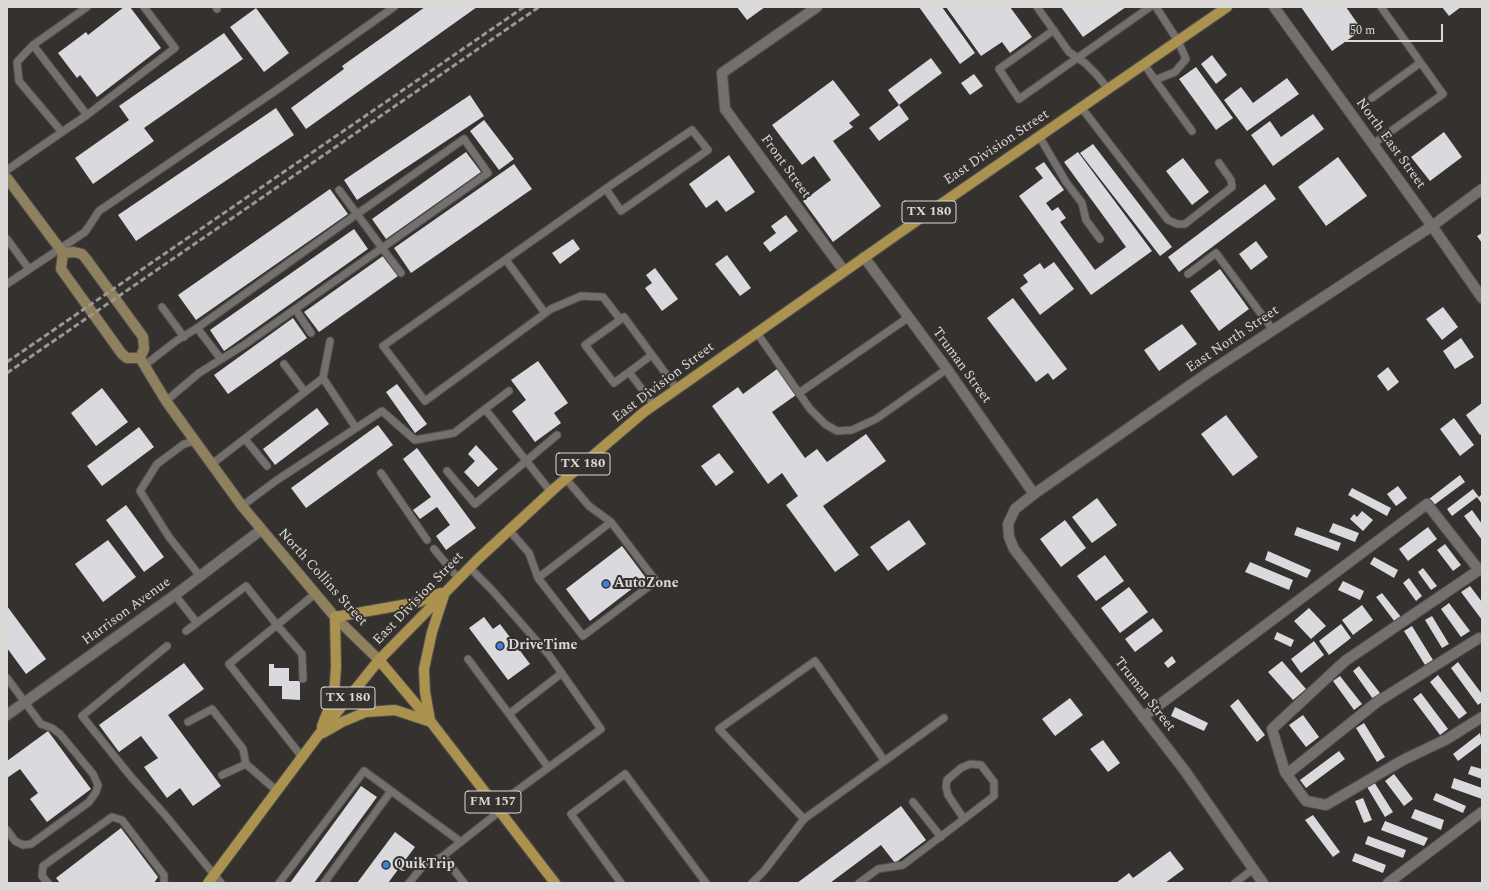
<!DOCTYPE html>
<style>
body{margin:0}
#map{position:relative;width:1489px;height:890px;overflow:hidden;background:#34312e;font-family:Spectral,serif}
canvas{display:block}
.frame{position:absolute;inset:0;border:8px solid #dcdad8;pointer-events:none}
.scale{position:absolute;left:1343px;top:24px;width:100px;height:18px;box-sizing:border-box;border:2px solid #dcdad8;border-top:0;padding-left:5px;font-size:12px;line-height:14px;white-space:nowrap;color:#dcdad8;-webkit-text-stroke:3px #34312e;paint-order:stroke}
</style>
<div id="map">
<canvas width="1489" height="890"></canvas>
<div class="frame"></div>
<div class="scale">50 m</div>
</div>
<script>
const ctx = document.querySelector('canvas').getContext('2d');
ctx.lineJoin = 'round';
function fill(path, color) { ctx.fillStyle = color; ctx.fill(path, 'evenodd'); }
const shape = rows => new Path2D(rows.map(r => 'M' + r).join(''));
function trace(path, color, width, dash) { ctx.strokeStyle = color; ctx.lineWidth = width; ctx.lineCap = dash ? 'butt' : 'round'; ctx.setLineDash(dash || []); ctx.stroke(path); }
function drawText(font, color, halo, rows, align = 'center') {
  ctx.font = font + ' Spectral,serif'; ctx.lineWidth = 4; ctx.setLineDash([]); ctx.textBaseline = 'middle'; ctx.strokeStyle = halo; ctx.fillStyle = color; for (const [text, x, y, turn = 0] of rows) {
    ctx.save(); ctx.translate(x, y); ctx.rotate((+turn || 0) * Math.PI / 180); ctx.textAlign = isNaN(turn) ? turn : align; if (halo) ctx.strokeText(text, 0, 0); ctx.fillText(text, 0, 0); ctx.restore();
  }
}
const building = shape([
 [124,7,130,7,161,48,97,97,80,75,77,78,58,53,86,32,88,35],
 [425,7,477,7,306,129,291,108,344,69,342,66],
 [737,7,765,7,747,20],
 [919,7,942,7,975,53,960,64],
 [946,7,1010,7,1032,37,1010,53,1002,42,981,56],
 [1061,7,1126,7,1083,37],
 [1301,7,1346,7,1362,30,1332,51],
 [1442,7,1461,7,1449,16],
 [256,8,289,53,264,72,230,27],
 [224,33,243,59,144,128,154,141,93,184,75,158,129,120,119,106],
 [1212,55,1227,75,1216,84,1201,64],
 [931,58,942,73,899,105,888,90],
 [1196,67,1233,118,1216,130,1179,79],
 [974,74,983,86,970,95,961,83],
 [1287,78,1299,94,1247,131,1224,100,1241,87,1253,103],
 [833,80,860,115,849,123,853,127,833,141,881,206,833,242,803,201,831,180,814,156,802,165,772,125],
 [470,95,484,116,357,200,344,180],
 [899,105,909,119,879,141,869,128],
 [276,108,294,135,136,241,118,215],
 [1313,114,1324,129,1273,166,1251,135,1270,121,1281,137],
 [484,120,514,159,499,170,470,131],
 [1444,132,1462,157,1430,181,1411,157],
 [1093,144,1172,247,1160,256,1080,153],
 [466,152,481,172,386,239,372,219],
 [1078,152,1152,251,1091,295,1019,196,1043,178,1035,168,1044,162,1064,190,1046,203,1052,211,1058,207,1066,218,1060,222,1095,270,1126,247,1064,162],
 [729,155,755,192,726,212,717,200,706,208,689,184],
 [1338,157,1367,196,1326,226,1298,187],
 [1183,158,1209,192,1192,205,1166,171],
 [514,164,532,189,411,273,394,248],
 [1265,184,1276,199,1179,272,1168,257],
 [330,189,348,214,196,320,178,295],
 [786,215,798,231,770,252,763,243,776,233,771,226],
 [354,229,368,249,224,351,210,330],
 [1482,233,1482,243,1477,236],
 [573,239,580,249,560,264,552,253],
 [1256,241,1268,257,1251,270,1239,254],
 [727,255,751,288,740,296,715,264],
 [383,256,398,276,319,332,304,312],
 [1054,262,1074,289,1040,315,1020,288,1028,282,1023,275,1040,263,1044,269],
 [655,268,678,299,662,311,645,288,652,283,646,275],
 [1220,269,1249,309,1219,331,1190,291],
 [1013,298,1067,369,1053,380,1048,373,1036,382,987,318],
 [1443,307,1458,327,1442,340,1426,319],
 [293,318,307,338,228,394,214,375],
 [1182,324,1197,344,1159,371,1144,350],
 [1461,338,1474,357,1455,369,1443,351],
 [538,361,568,403,554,413,561,423,535,442,512,411,526,400,511,380],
 [1388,367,1399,382,1388,391,1377,376],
 [777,369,796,395,772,412,805,458,817,449,827,462,866,434,886,461,823,506,859,555,835,572,786,505,798,496,782,473,768,484,712,406,738,387,743,394],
 [397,384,427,424,415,433,386,392],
 [102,388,128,422,96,446,71,413],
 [1482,403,1482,433,1480,435,1466,415],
 [317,408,329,424,275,465,263,449],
 [1226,415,1258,457,1233,476,1201,434],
 [1454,418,1474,445,1460,456,1440,429],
 [378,425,393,445,306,508,291,488],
 [139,427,154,447,102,486,87,466],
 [476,445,498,469,478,487,464,472,475,461,468,454],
 [417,448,476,528,446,550,436,536,450,525,437,507,420,519,413,510,431,497,403,459],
 [719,453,734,472,716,486,701,466],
 [1460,475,1465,482,1434,505,1429,499],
 [1398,486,1407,498,1396,506,1387,494],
 [1352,488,1391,508,1387,516,1348,495],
 [1473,489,1479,497,1482,494,1482,504,1477,497,1452,516,1447,509],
 [1097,498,1117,525,1092,543,1072,517],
 [126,505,164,557,144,572,106,520],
 [1472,510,1482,524,1482,540,1464,516],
 [1362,511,1373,520,1363,531,1350,519,1354,514,1357,517],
 [909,520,926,544,888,571,870,547],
 [1065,520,1086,548,1061,567,1040,539],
 [1333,523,1359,533,1355,542,1329,532],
 [1297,527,1341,543,1338,551,1294,535],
 [1428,527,1437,539,1408,561,1399,549],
 [108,540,136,577,103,602,75,564],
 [1445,544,1461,565,1453,571,1437,550],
 [622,546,646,578,590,621,566,589],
 [1268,551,1311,570,1307,578,1265,560],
 [1105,555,1124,581,1096,601,1077,576],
 [1374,557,1398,570,1394,578,1370,564],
 [1250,562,1293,580,1289,590,1245,572],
 [1423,568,1437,586,1431,590,1418,572],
 [1409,578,1422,596,1416,601,1403,583],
 [1343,581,1364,591,1360,600,1338,590],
 [1470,586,1482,602,1482,620,1461,592],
 [1129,587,1148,612,1120,633,1101,608],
 [1382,593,1401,617,1395,622,1376,597],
 [1449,603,1470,631,1461,637,1441,609],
 [1362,605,1373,620,1353,635,1342,620],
 [7,606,46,659,26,674,7,648],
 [1309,608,1326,626,1311,639,1294,621],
 [1432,616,1449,644,1442,648,1425,620],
 [484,617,493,629,500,624,530,664,508,680,469,628],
 [1153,618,1163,631,1135,652,1125,639],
 [1341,624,1351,638,1329,655,1319,641],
 [1412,626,1433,660,1425,665,1404,631],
 [1277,632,1294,640,1291,647,1274,639],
 [1314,641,1324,655,1301,673,1291,659],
 [1172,656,1176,662,1168,668,1164,663],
 [1282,661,1306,689,1293,700,1268,672],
 [1458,662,1482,694,1482,702,1478,705,1451,668],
 [184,663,204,689,168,715,221,786,193,806,180,788,167,798,144,767,158,758,141,736,119,752,99,725],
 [269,664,274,664,274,668,289,668,289,681,300,681,300,700,282,699,282,686,269,686],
 [1359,666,1380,693,1373,699,1353,671],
 [1438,675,1467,713,1459,719,1430,682],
 [1340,676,1362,704,1354,710,1333,681],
 [1421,693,1448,729,1440,735,1413,699],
 [1070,698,1083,715,1055,736,1042,719],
 [1238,699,1265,735,1257,742,1230,706],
 [1175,707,1208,723,1204,731,1171,716],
 [1303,715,1319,737,1306,747,1289,725],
 [1364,723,1385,757,1377,762,1356,728],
 [48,731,91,789,47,822,30,799,38,793,20,769,7,778,7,761],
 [1480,733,1482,743,1458,761,1453,754],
 [1103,740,1120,763,1108,772,1090,749],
 [1339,751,1345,759,1306,788,1300,780],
 [1471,766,1482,769,1482,779,1468,774],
 [1394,774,1413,799,1404,806,1385,781],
 [1454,778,1482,788,1482,799,1451,788],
 [1374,782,1393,812,1385,817,1367,787],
 [361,786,377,797,314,883,290,883],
 [1436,793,1466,806,1463,813,1433,800],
 [1363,798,1372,820,1364,823,1355,801],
 [901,806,926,840,895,863,881,845,830,883,797,883],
 [1415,809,1444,820,1441,830,1411,818],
 [1313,815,1340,852,1333,857,1305,820],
 [1385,821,1428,838,1424,846,1381,830],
 [121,828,158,877,154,883,60,883,56,878],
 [395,832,415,847,388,883,357,883],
 [1368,836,1406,850,1403,858,1365,844],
 [1170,851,1184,869,1165,883,1116,883,1129,873,1133,878],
 [1355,853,1386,865,1383,873,1352,861]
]);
const lane = shape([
 [216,7,217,9],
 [1037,7,1069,52,1085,63,1097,75,1108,89],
 [1054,30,999,69,1019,99,1150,7],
 [33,45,87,115,62,132],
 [1144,64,1155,80,1175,72,1186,59,1178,41,1156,7],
 [1155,80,1192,131],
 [1372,98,1420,63],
 [1081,107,1168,220,1177,224,1185,224,1232,187,1231,180,1219,163],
 [87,115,175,48,144,7],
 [1039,136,1066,182,1082,203,1086,220,1100,239],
 [1373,144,1443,94,1381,7],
 [7,170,62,132,19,81,17,62,33,45,87,7],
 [606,189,621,211,708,150,692,130,614,183,383,346,425,401,551,309,581,296,603,297,620,319],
 [339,190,357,214,464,139,488,173,382,248,401,273],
 [7,239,29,269],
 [506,260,545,313],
 [1188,274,1216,253,1273,330],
 [7,284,85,232,99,211,278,89,394,7],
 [162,307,184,337],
 [295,309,311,333],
 [197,328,221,359],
 [757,333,810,409,825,424,837,431,852,430,876,419,947,369],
 [652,355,614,383,585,345,624,317,652,355,677,389],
 [284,364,305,392],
 [145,365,176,341,197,328,357,214,382,248,244,345,199,373,166,401],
 [629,372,654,405],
 [323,378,330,341],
 [509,391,485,409,551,492],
 [799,393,909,317],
 [245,439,267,466],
 [195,441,184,444,157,464,140,491,169,537,200,576],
 [212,464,323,378,356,428],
 [447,471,475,504,557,435],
 [381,473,427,540],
 [242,506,277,480,382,411,415,440,454,433,485,409],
 [509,530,529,553,538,578,611,522,589,506,566,479],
 [434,549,458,578],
 [469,567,491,589,549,655,601,729,496,806],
 [538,578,583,636,656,581,611,522],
 [175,595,197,623],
 [186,631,246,586,277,625,315,594],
 [167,646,82,716,132,778,166,816,221,883],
 [468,659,509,714],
 [7,678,41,724,52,728,60,734,93,774,98,785,96,792,89,802,31,844,23,845,15,841,7,830],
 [188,722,212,709,243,749,246,764],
 [302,757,229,664,277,625,302,654,303,679],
 [548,767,509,714,562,673],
 [222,775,246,764,277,791],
 [913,802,941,837],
 [804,819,719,729,815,661,884,760],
 [443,856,464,883],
 [48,883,42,876,43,866,112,817,122,820,164,875,164,883],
 [279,883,364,771,461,842],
 [324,883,391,791],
 [409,883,422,867,443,856,500,811],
 [621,883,571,814,625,774,706,883],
 [752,883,764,871,804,819,944,718],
 [859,883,878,869,903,865,964,819,994,796,994,782,981,765,970,764,961,768,947,780,946,787,948,795,964,819],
 [1235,883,1253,869]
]);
const street = shape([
 [817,7,722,73,725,109,844,271],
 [1274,7,1432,226,1482,298],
 [864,257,947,369,1034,494],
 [7,715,175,595,261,530],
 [1143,717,1427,504,1479,570,1345,661,1272,729,1285,772,1306,801,1326,805,1403,760,1447,739,1482,717],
 [1287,774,1377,702,1479,638],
 [1263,883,1185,771,1014,549,1009,537,1008,524,1015,509,1034,494,1209,372,1432,226,1482,189],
 [1388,883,1482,812]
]);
const secondary = shape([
 [7,178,63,253,61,269,122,354,127,358,140,358],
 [63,253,74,252,82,254,87,260,143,337,144,349,140,358],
 [140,358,166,401,242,506,335,617,379,660]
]);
const primary = shape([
 [379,660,431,722,555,883],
 [430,720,425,692,424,669,432,632,444,595],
 [322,726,334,695,336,667,335,617,419,602,440,593],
 [323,733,342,722,366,712,381,711,395,710,431,722],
 [208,883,317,737,379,660,478,559,556,487,644,412,912,224,1227,7]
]);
const rail = shape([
 [7,362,524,7],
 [7,373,539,7]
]);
const markers = [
 [606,584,4,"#3f7fe0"],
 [500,646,4,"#3f7fe0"],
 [386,865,4,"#3f7fe0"]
];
const shields = [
 [929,212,54],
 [583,464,54],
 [348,698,54],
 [493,802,56]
];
const shieldNames = [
 ["TX 180",929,212],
 ["TX 180",583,464],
 ["TX 180",348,698],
 ["FM 157",493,802]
];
const streetNames = [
 ["North East Street",1390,144,54],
 ["East Division Street",997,148,-34],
 ["Front Street",785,167,54],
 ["East North Street",1233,340,-34],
 ["Truman Street",961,366,54],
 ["East Division Street",664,383,-37],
 ["North Collins Street",322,578,48],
 ["East Division Street",419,599,-46],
 ["Harrison Avenue",127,612,-36],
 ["Truman Street",1144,695,52]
];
const poiNames = [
 ["AutoZone",614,584],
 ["DriveTime",508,646],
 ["QuikTrip",394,865]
];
fill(building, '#dad9de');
trace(lane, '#524f4d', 9);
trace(street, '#524f4d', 12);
trace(secondary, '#524f4d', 12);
trace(primary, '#524f4d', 12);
trace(lane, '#74706d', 7);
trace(street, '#74706d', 10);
trace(secondary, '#8f815e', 10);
trace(primary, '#ab924f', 10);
trace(rail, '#9a9795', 3, [6, 3]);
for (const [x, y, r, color] of markers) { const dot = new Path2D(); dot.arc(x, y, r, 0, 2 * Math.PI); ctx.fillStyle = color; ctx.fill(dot); trace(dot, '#34312e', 1.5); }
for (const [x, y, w] of shields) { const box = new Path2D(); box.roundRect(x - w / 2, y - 11, w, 22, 3); ctx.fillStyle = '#34312e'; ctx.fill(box); trace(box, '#dcdad8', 1); }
drawText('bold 13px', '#dcdad8', null, shieldNames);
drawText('14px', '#dcdad8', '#34312e', streetNames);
drawText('bold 14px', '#dcdad8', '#34312e', poiNames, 'left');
</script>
